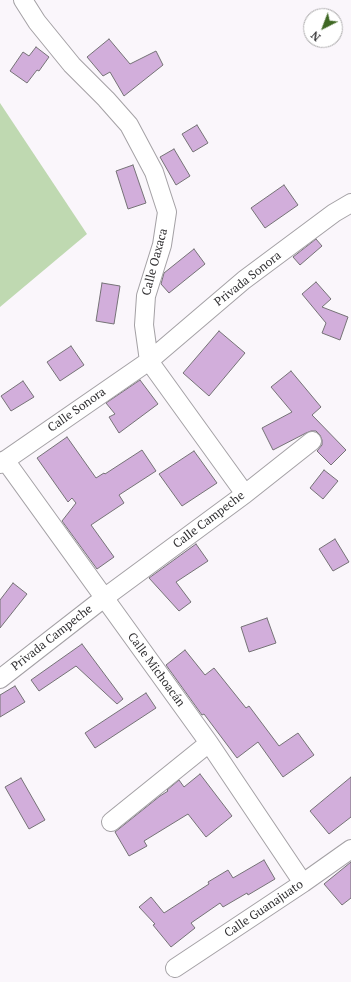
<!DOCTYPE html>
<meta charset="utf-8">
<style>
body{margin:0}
#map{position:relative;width:351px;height:982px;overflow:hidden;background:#faf6fb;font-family:"PT Serif",serif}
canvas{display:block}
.north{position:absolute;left:303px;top:8px;width:40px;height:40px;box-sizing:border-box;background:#fff;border:1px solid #acabac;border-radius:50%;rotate:222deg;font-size:11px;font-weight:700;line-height:16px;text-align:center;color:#2f2e30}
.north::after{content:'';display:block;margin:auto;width:14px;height:18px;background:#3f6824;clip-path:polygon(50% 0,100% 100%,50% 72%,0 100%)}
</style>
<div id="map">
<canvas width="351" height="982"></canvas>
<div class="north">N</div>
</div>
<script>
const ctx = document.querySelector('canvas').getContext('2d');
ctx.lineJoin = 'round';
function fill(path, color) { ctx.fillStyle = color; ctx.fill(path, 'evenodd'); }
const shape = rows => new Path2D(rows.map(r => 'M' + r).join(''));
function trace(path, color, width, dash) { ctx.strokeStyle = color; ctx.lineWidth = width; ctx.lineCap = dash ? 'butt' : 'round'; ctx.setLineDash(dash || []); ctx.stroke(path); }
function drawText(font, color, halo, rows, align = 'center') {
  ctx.font = font + ' "PT Serif",serif'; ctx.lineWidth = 3; ctx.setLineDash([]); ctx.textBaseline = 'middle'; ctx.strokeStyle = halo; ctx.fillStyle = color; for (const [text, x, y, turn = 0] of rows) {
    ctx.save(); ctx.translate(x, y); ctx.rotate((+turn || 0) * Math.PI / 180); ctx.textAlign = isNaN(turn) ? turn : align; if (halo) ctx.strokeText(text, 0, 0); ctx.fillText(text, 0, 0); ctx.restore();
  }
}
const green = shape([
 [0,103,87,234,0,307]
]);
const building = shape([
 [109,39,130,64,156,51,163,65,124,96,110,72,103,76,87,57,109,39],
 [36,47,49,57,39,71,37,70,27,83,10,71,23,52,29,56,36,47],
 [197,125,208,143,193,152,182,134,197,125],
 [174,149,190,176,176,185,160,157,174,149],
 [133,165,146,203,128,209,116,171,133,165],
 [284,185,298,205,265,228,251,208,284,185],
 [316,239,322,246,300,265,293,257,316,239],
 [194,249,205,264,169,293,161,284,164,273,194,249],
 [316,282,331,299,322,307,348,317,340,340,322,333,326,323,302,294,316,282],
 [102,283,120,286,114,324,96,321,102,283],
 [219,331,245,353,209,396,183,373,219,331],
 [71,346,84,365,60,381,47,362,71,346],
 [291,371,321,407,312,415,346,450,331,465,317,451,322,445,322,440,320,435,316,431,311,431,306,433,273,450,262,428,292,412,271,387,291,371],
 [140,380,158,404,119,433,109,417,115,414,106,403,140,380],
 [23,381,34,397,11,411,1,396,23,381],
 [67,437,96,478,104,473,105,474,142,450,156,471,119,495,124,503,91,525,114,557,97,569,62,521,76,503,72,498,68,502,37,458,67,437],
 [194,451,217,483,182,506,159,474,194,451],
 [324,470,338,481,323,499,310,488,324,470],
 [335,539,349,562,333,571,319,549,335,539],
 [196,544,208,561,176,582,191,602,179,611,149,578,196,544],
 [13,583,27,594,0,628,0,600,13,583],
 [267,618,276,643,249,652,241,627,267,618],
 [82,644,123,699,117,704,76,666,39,691,31,680,82,644],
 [185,650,205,675,214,668,246,708,249,706,279,746,298,733,314,755,283,777,258,742,237,758,204,714,202,715,166,665,185,650],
 [15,686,25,702,0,717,0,695,15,686],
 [146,693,156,708,95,748,85,733,146,693],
 [200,774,232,816,206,837,188,814,144,841,147,846,129,856,115,832,160,796,168,791,167,790,179,780,184,787,200,774],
 [351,777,351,817,329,834,310,811,351,777],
 [21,778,45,820,29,829,5,787,21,778],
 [264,860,275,879,248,895,247,893,223,907,220,903,191,923,195,928,171,947,153,925,155,924,139,907,151,897,164,913,209,884,208,882,228,870,233,878,264,860],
 [351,862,351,898,342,905,324,884,351,862]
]);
const minor = shape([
 [23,0,37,22,72,65,106,99,129,125,154,172,167,212,162,245,146,296,144,325,149,361,245,494],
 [5,460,209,743,303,883],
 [0,464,149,361,244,280,334,213,351,203],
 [0,679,104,598,245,494,312,441],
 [111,822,209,743],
 [175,968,303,883,351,849]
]);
const streetNames = [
 ["Calle Oaxaca",155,262,-75],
 ["Privada Sonora",248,279,-38],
 ["Calle Sonora",77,410,-35],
 ["Calle Campeche",209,520,-37],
 ["Privada Campeche",52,638,-38],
 ["Calle Michoacán",156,670,54],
 ["Calle Guanajuato",264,909,-34]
];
fill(green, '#bfd9b1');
fill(building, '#d2aedb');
trace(building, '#757276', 1);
trace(minor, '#a4a1a5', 20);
trace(minor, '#fff', 18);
drawText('12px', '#2f2e30', '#fff', streetNames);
</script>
